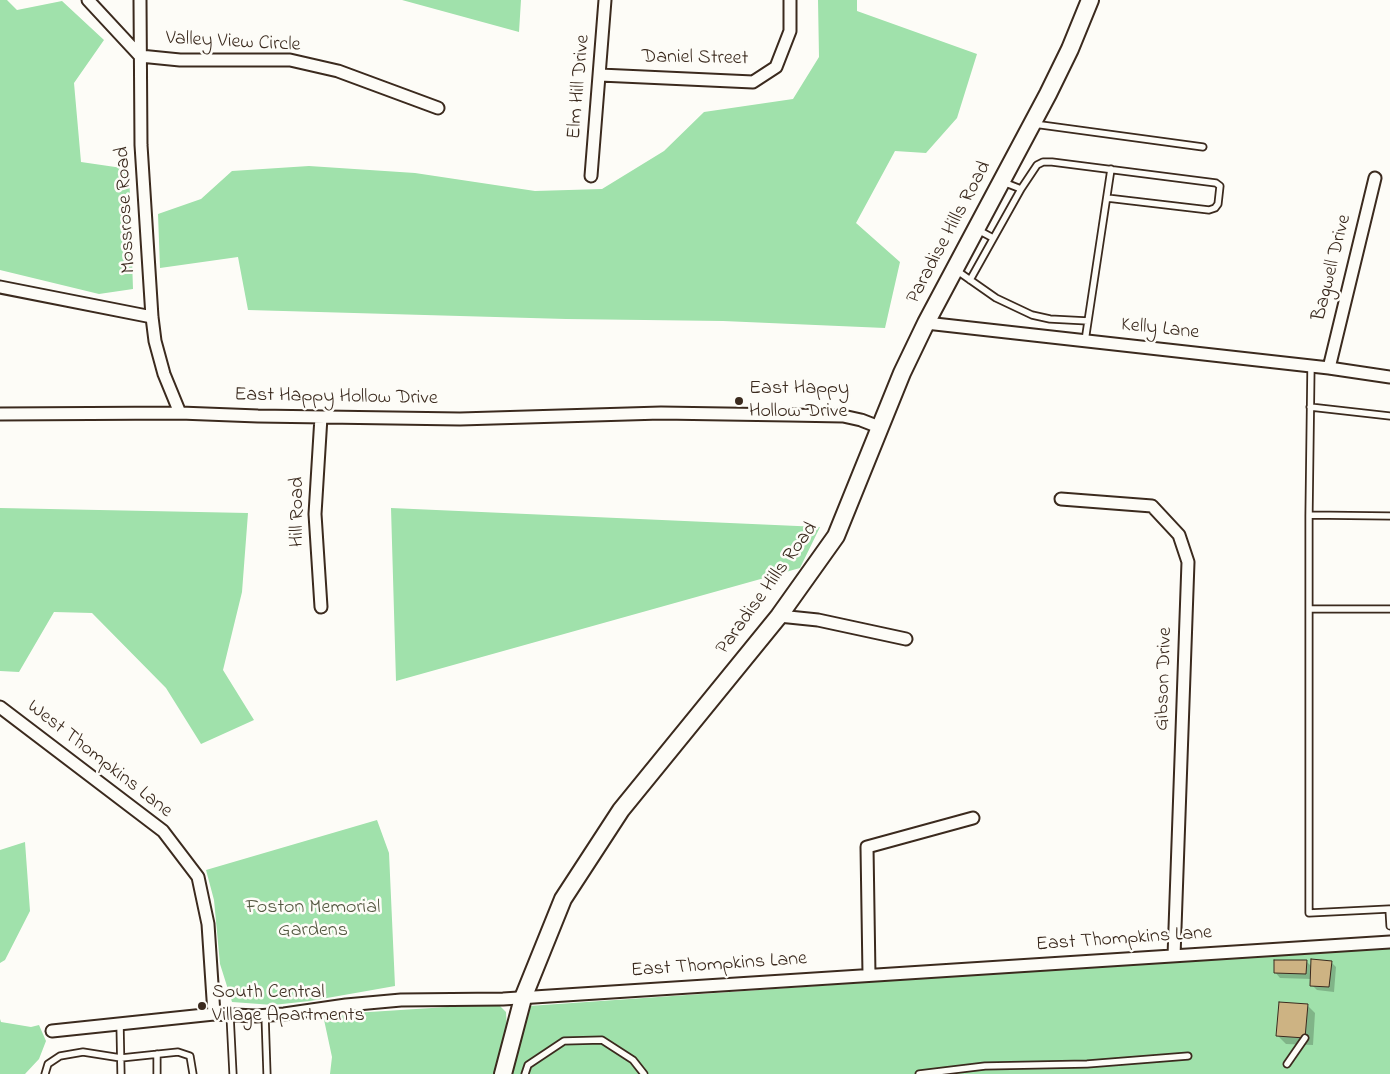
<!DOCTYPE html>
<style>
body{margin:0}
canvas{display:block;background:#fdfcf7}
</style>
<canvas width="1390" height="1074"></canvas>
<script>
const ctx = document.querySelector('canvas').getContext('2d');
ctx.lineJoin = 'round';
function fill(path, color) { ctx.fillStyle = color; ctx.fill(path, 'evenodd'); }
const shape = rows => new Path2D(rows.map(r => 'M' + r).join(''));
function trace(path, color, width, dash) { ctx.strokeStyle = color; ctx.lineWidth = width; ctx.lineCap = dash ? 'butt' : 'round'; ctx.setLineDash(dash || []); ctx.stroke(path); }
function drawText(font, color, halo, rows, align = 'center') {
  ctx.font = font + ' "Indie Flower",sans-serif'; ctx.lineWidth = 5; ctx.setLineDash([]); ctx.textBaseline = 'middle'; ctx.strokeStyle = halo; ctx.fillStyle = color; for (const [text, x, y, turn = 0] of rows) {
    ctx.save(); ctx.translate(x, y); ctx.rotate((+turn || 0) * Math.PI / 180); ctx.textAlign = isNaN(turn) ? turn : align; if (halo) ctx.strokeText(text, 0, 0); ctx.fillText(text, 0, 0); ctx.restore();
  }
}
const green = shape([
 [0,0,7,0,17,10,62,1,104,40,74,83,81,162,129,169,133,289,99,294,0,270],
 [402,0,521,0,519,32],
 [818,0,857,0,857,11,977,54,957,118,926,153,895,151,856,223,900,262,885,328,723,321,566,319,248,310,238,257,160,268,158,214,201,199,232,171,309,166,415,173,535,191,602,189,664,151,704,112,793,99,819,57],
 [0,508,248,513,242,592,223,670,254,720,201,744,166,688,92,613,54,612,19,672,0,671],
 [391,508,820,527,800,568,396,681],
 [377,820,389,853,395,986,310,1001,273,1005,232,1002,220,964,214,900,206,870],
 [25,842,30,911,5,960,0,963,0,850],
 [1390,946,1390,1074,511,1074,529,1006],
 [478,1005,499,1005,506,1012,507,1029,494,1074,330,1074,332,1057,323,1015],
 [0,1019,1,1022,31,1027,39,1025,46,1041,39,1059,25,1074,0,1074]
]);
const shadow = shape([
 [1306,961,1312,967,1331,962,1336,967,1334,992,1317,990,1312,985,1312,979,1280,978,1275,972],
 [1307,1005,1315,1013,1313,1045,1286,1044,1278,1036]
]);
const building = shape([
 [1311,959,1332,961,1329,987,1310,986,1311,959],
 [1274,960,1307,960,1306,974,1274,973,1274,960],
 [1279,1002,1308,1004,1305,1038,1276,1036,1279,1002]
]);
const lane = shape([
 [1034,124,1203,147],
 [1003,182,1021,189,1037,165,1043,162,1052,162,1216,183,1220,186,1218,204,1215,208,1209,210,1107,198],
 [978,230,993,238],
 [956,270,996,298,1032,315,1050,319,1088,321],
 [970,280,1021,189],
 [1085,341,1111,169],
 [1311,366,1309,515,1309,913,1389,909,1390,926],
 [1310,407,1390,416],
 [1309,515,1390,516],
 [1309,609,1390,609],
 [230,1015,233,1074],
 [265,1015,267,1074],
 [120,1024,121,1074],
 [157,1054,157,1074],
 [1287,1064,1305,1038],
 [45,1074,48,1064,60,1056,83,1052,121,1058,178,1052,190,1056,193,1074],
 [525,1074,528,1065,564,1041,602,1040,633,1060,644,1074],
 [919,1074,985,1066,1087,1064,1188,1056]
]);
const street = shape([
 [88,0,140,56,180,60,290,60,338,71,438,108],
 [140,0,141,145,152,317,155,341,164,374,180,413],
 [600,75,753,82,776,67,790,31,790,0],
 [591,176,605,0],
 [0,287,152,317],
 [926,323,1329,368,1390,377],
 [1329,368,1375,178],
 [0,414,180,413,258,416,460,419,661,413,789,415,843,416,861,420,879,427],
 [321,417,315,514,321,607],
 [1061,499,1152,506,1179,535,1188,562,1174,956],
 [779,616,818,620,906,639],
 [0,707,163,831,198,877,208,924,214,1014],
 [869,975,867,847,973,818],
 [52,1031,214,1014,256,1016,284,1014,346,1005,401,1000,503,999,1390,942]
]);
const secondary = shape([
 [503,1074,523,998,563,899,621,810,779,616,836,536,902,373,926,323,1048,94,1070,49,1090,0]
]);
const markers = [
 [739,401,5,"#3b2a1e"],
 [202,1006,5,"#3b2a1e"]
];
const streetNames = [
 ["Valley View Circle",233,43,3],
 ["Daniel Street",695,59,1],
 ["Elm Hill Drive",580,87,-85],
 ["Mossrose Road",127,210,-93],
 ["Paradise Hills Road",950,233,-62],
 ["Bagwell Drive",1333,268,-76],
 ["Kelly Lane",1160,330,6],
 ["East Happy Hollow Drive",336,398,1],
 ["Hill Road",299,512,-90],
 ["Paradise Hills Road",768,589,-54],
 ["Gibson Drive",1165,679,-88],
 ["West Thompkins Lane",99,760,38],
 ["East Thompkins Lane",1124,940,-4],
 ["East Thompkins Lane",719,966,-4]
];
const poiNames = [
 ["East Happy",749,390],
 ["Hollow Drive",749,413],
 ["South Central",212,994],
 ["Village Apartments",212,1017]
];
const parkNames = [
 ["Foston Memorial",313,909],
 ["Gardens",313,932]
];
fill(green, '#a0e1ab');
fill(shadow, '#0003');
fill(building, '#cdb383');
trace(building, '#3b2a1e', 1);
trace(lane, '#3b2a1e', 9);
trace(street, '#3b2a1e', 15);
trace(secondary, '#3b2a1e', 20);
trace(lane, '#fdfcf7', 5.5);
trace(street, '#fdfcf7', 11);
trace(secondary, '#fdfcf7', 16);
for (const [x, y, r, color] of markers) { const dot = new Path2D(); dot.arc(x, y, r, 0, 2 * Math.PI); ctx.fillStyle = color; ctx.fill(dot); trace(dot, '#fdfcf7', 2); }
drawText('20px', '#3b2a1e', '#fdfcf7', streetNames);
drawText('20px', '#3b2a1e', '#fdfcf7', poiNames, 'left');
drawText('20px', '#545841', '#fdfcf7', parkNames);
</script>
